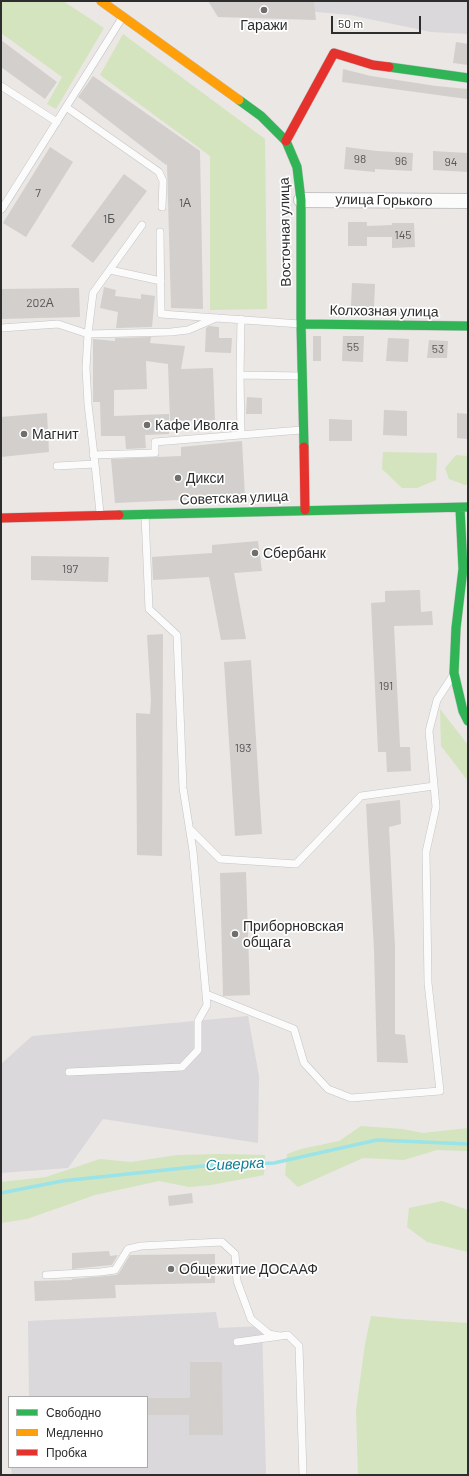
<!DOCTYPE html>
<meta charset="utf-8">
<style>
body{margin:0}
#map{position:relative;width:469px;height:1476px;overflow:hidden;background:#eae7e4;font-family:Barlow,sans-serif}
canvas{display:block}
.frame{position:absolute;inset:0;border:2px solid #2d2d2d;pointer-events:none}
.legend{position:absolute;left:8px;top:1396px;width:140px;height:72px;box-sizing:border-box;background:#fff;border:1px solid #ababab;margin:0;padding:5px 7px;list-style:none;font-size:12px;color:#2d2d2d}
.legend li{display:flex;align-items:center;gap:8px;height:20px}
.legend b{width:20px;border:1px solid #ababab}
.scale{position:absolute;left:331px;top:16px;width:90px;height:18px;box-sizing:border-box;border:2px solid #2d2d2d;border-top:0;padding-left:5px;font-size:12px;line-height:14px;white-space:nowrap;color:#2d2d2d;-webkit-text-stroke:3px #fff;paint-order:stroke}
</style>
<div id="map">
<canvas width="469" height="1476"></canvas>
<div class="frame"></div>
<ul class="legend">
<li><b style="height:5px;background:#30b455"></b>Свободно</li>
<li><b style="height:5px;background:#ff9f0a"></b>Медленно</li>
<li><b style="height:5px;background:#e5322d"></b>Пробка</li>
</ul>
<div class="scale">50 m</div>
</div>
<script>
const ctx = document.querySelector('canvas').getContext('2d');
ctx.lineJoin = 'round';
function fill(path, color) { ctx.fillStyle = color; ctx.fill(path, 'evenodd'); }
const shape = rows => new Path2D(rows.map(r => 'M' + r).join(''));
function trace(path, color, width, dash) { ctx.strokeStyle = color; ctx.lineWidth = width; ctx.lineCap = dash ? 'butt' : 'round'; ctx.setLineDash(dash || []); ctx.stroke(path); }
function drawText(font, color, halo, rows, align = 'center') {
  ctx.font = font + ' Barlow,sans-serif'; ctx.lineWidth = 3.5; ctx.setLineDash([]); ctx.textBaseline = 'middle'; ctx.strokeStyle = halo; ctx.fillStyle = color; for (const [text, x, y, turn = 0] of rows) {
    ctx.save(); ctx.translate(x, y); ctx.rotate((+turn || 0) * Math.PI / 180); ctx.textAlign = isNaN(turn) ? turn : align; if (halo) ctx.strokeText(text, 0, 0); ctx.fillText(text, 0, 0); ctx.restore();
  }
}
const industrial = shape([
 [227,1,468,1,468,34,431,32,350,15,229,4],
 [248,1016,259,1076,258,1143,103,1119,68,1168,1,1173,1,1064,32,1036],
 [216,1312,219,1328,262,1326,266,1475,12,1475,11,1467,147,1467,147,1397,29,1397,28,1321]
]);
const green = shape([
 [1,1,63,1,104,28,56,109,47,104,62,77,1,33],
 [123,34,265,139,267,309,210,310,210,156,100,75],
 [383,452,437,453,436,480,417,488,402,488,382,469],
 [456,455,468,456,468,484,465,485,449,479,445,468],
 [440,709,468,745,468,781,441,746],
 [361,1126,402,1129,423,1133,468,1128,468,1152,467,1151,437,1150,404,1160,363,1158,298,1187,285,1175,287,1154,301,1149,339,1141],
 [222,1154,265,1155,264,1175,211,1185,189,1187,159,1181,95,1195,27,1219,1,1223,1,1182,46,1177,100,1159,131,1162,177,1155],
 [442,1201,468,1210,468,1252,427,1242,407,1227,409,1208],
 [371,1316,403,1319,468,1323,468,1475,358,1475,356,1410,365,1344]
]);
const stream = shape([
 [1,1193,62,1181,203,1166,274,1163,377,1140,468,1144]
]);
const building = shape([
 [208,1,314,2,316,20,218,17],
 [1,40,57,82,45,99,1,67],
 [456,42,468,44,468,65,453,63],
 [343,69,371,76,436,86,468,89,467,99,342,82],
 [93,76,200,151,203,309,171,308,167,164,166,165,78,97],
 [50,147,73,162,26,237,3,223],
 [346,147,377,151,413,153,412,171,375,169,375,172,344,169],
 [433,151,468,153,468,172,433,170],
 [124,174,147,191,93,263,71,246],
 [348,222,367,222,367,226,392,225,392,223,414,223,415,247,392,248,392,237,367,237,367,246,348,246],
 [352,283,375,284,374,307,351,306],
 [104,287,116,290,115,296,141,299,141,294,155,296,152,327,116,328,118,312,100,308],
 [79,288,80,317,1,319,1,289],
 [209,326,219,327,219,338,232,338,231,353,205,352,206,328],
 [313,336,321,336,321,361,313,361],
 [343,336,364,336,363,362,342,361],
 [151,337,150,343,185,346,181,369,213,368,215,420,170,421,168,364,146,361,147,389,114,390,114,416,169,414,169,434,145,435,146,448,126,449,125,436,101,436,100,402,93,402,93,339,115,341,115,338],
 [388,338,409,339,408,362,386,361],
 [429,340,448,341,447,358,427,358],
 [247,397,262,398,262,414,246,414],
 [384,410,407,411,407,436,383,435],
 [47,413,49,452,1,457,1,417],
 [457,413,468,414,468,439,457,438],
 [329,419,352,420,352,441,329,441],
 [242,441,245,497,115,503,111,459,181,456,181,447],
 [258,541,262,571,234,573,246,639,221,640,209,577,153,580,152,557,212,553,212,545],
 [31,556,109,557,108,582,31,580],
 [420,590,421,612,432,611,433,625,394,626,400,747,410,747,411,771,387,772,386,752,378,752,371,603,385,602,385,591],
 [163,634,162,856,137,855,136,713,150,714,151,700,147,635],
 [251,660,262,834,235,836,224,662],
 [400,800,401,824,389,827,395,947,395,1034,405,1035,408,1063,377,1062,374,950,366,804],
 [246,872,250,995,225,996,223,996,220,873],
 [192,1193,193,1203,169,1206,168,1196],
 [109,1251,110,1256,118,1255,112,1265,72,1269,72,1253],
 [215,1254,215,1283,115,1285,116,1298,35,1301,34,1281,72,1280,72,1279,116,1275,119,1273,130,1255],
 [190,1362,222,1362,223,1435,189,1435,189,1415,147,1415,147,1398,190,1398]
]);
const lane = shape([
 [1,86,57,122],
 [66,107,159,172,163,181,162,207],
 [2,209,122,18],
 [160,232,161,314,300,324],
 [110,270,161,281],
 [1,328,58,324,88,334,93,293,142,225],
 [240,375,241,319],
 [241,434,240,375,302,376],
 [93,455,155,453,155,442,301,430],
 [57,466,95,464],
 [100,513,95,464,88,404,86,368,88,334,171,332,188,330,216,318],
 [190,829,220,859,296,864,361,796,434,786],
 [206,994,294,1029,304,1063,328,1089,351,1098,440,1091,428,983,426,852,436,807,429,731,437,700,452,677],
 [69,1072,182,1067,198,1050,198,1021,207,1005,193,851,183,788,177,635,149,609,145,514],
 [46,1275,100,1272,115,1270,128,1249,141,1246,222,1242,235,1254,237,1281,251,1319,269,1334,279,1336],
 [237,1342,288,1335,299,1346,303,1475]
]);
const street = shape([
 [301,200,468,201]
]);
const fast = shape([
 [389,67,468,78],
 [239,100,261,116,286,141,297,167,301,200,301,324,304,447],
 [301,324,468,326],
 [460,508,463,569,456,628,454,673,463,711,468,721],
 [119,515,468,507]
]);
const slow = shape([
 [101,1,239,100]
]);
const jam = shape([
 [286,141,334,53,373,65,389,67],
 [304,447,305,510],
 [1,518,119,515]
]);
const markers = [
 [264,10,4,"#6f6e6d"],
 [147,425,4,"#6f6e6d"],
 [24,434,4,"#6f6e6d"],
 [178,478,4,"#6f6e6d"],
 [255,553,4,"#6f6e6d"],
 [235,934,4,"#6f6e6d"],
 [171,1269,4,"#6f6e6d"]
];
const numberNames = [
 ["98",360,159],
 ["96",401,161],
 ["94",451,162],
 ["7",38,193],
 ["1А",185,203],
 ["1Б",109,219],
 ["145",403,235],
 ["202А",40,303],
 ["55",353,347],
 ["53",438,349],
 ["197",70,569],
 ["191",386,686],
 ["193",243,748]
];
const poiNames = [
 ["Гаражи",264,25,"center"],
 ["Кафе Иволга",155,425],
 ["Магнит",32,434],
 ["Дикси",186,478],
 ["Сбербанк",263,553],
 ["Приборновская",243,926],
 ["общага",243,942],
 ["Общежитие ДОСААФ",179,1269]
];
const streetNames = [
 ["улица Горького",384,200,1],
 ["Восточная улица",285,232,-91],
 ["Колхозная улица",384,311,1],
 ["Советская улица",234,498,-2]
];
const waterNames = [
 ["Сиверка",235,1164,-3]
];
fill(industrial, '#dad8db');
fill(green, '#d4e4be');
trace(stream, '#9ae3e9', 3.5);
fill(building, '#d2cfcd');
trace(lane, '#c5c4c4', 8);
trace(street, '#c5c4c4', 16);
trace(fast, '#c5c4c4', 10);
trace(slow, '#c5c4c4', 10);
trace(jam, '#c5c4c4', 10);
trace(lane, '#fcfbfb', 7);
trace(street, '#fcfbfb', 14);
trace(fast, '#30b455', 9);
trace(slow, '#ff9f0a', 9);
trace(jam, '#e5322d', 9);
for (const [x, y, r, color] of markers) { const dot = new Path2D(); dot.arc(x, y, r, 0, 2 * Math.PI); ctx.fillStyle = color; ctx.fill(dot); trace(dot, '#fff', 1.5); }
drawText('12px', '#575656', null, numberNames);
drawText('14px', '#2d2d2d', '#fff', poiNames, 'left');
drawText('14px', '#2d2d2d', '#fff', streetNames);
drawText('italic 15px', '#127f95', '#fff', waterNames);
</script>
